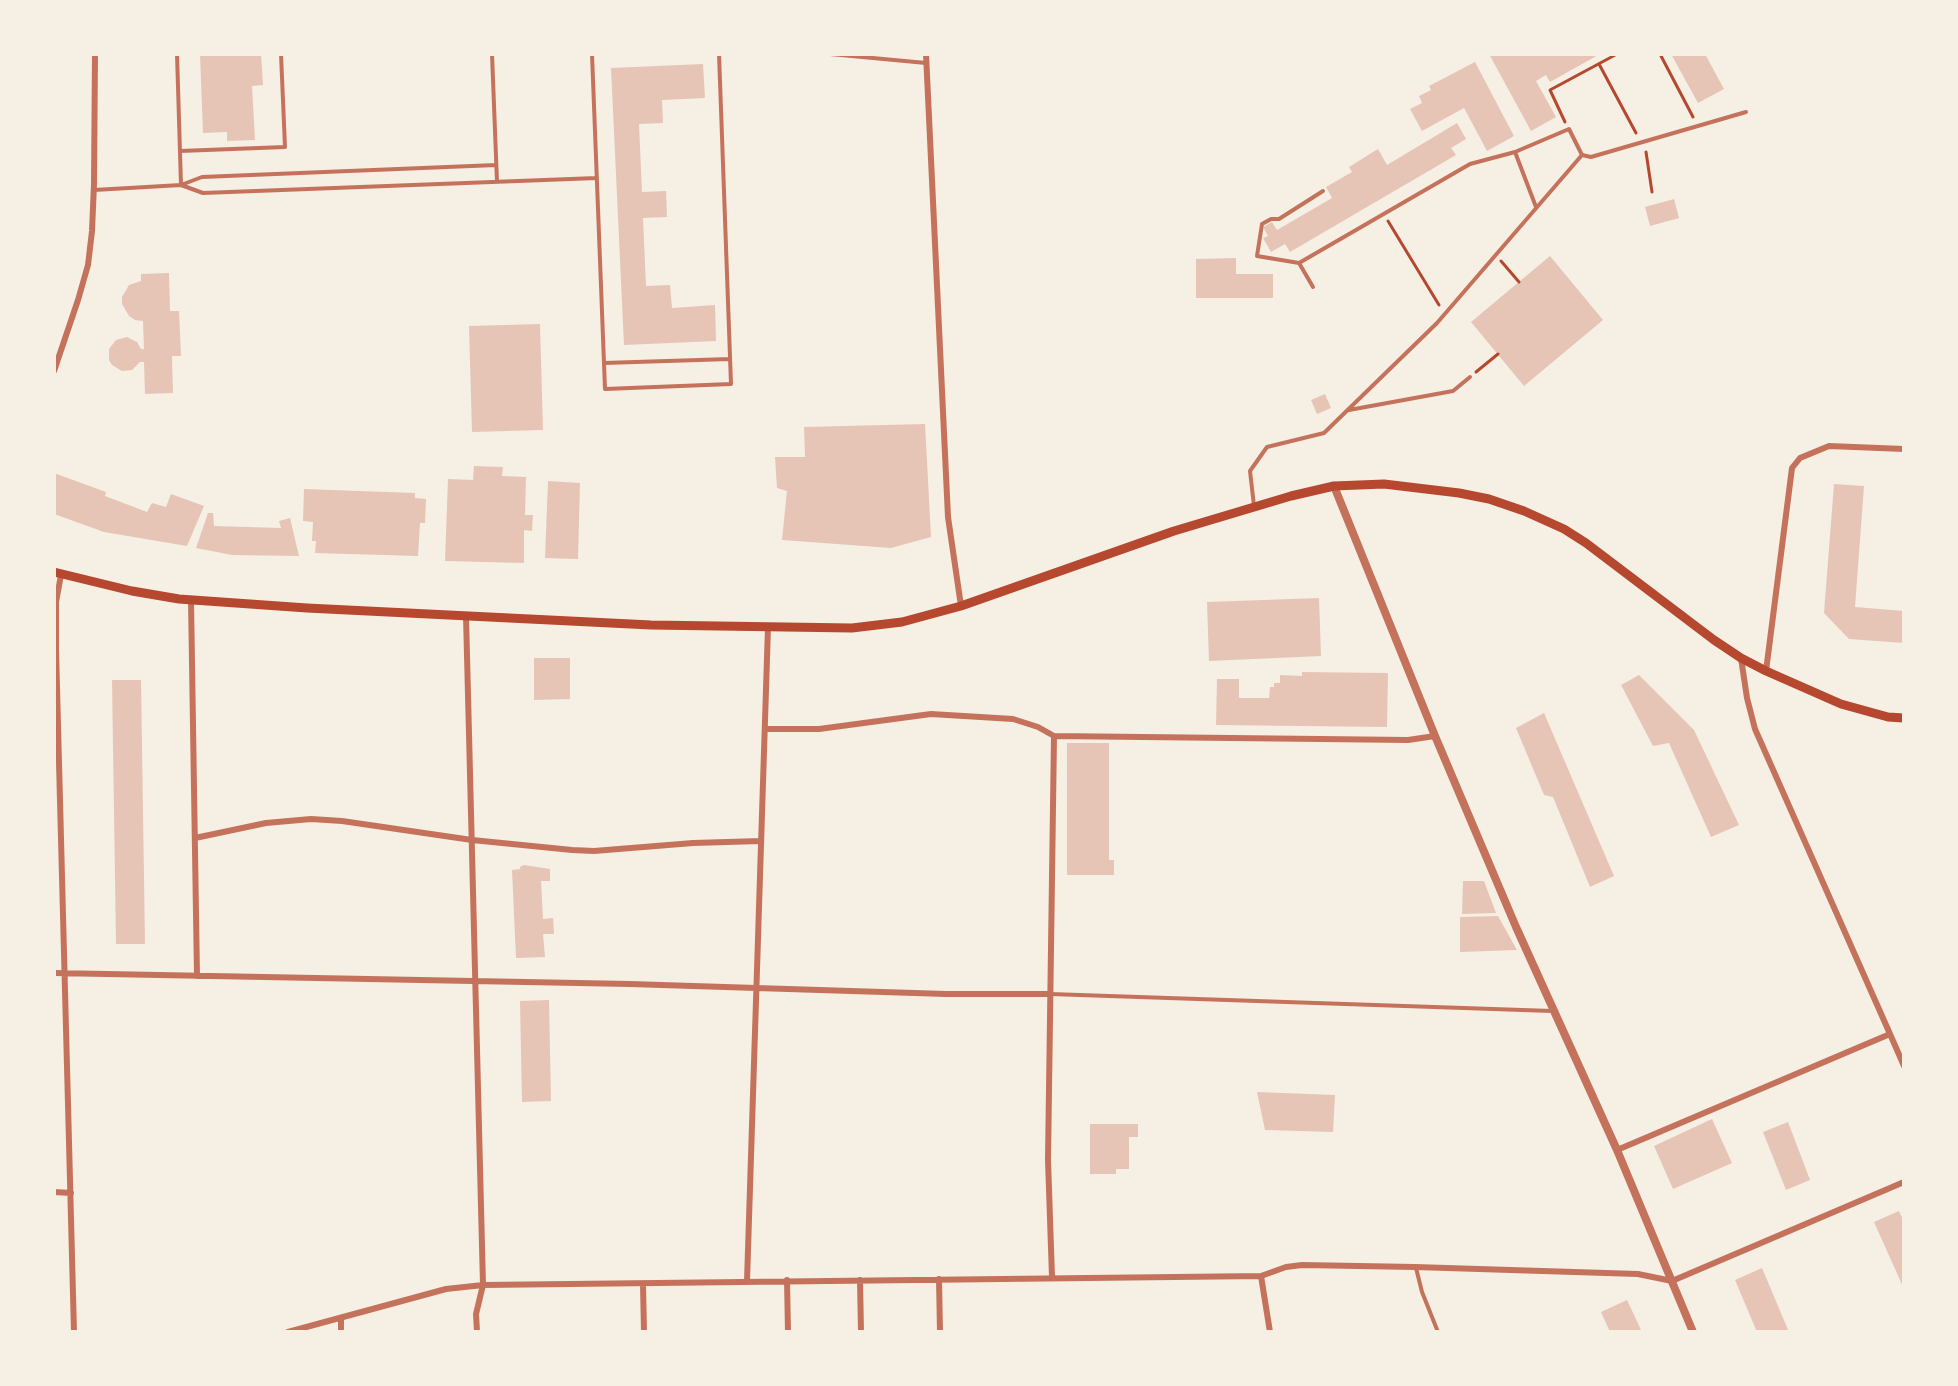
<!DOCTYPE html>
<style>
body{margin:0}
#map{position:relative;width:1958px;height:1386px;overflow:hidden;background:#f6efe4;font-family:Karla,sans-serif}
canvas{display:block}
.frame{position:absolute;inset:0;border:56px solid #f6efe4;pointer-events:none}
</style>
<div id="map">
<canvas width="1958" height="1386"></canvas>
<div class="frame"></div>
</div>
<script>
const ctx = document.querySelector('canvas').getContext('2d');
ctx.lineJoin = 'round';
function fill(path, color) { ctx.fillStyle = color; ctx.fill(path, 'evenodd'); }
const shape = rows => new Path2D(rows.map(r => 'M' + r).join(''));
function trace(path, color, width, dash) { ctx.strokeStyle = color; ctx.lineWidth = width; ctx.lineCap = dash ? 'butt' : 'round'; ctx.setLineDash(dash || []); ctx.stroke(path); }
const building = shape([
 [200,54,261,54,263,85,252,86,255,140,227,141,227,132,203,133],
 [1489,54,1600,54,1550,82,1546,75,1536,81,1556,117,1531,131],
 [1671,54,1705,54,1724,89,1698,103],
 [1475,62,1514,136,1487,151,1464,108,1422,131,1410,109,1422,103,1419,96,1431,90,1429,86],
 [703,64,705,98,662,100,663,123,639,124,642,192,666,191,667,217,643,218,646,286,670,285,672,308,715,305,716,341,624,345,611,68],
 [1457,123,1466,139,1451,148,1456,155,1290,252,1285,244,1271,252,1263,238,1268,236,1263,227,1272,222,1277,230,1332,198,1326,187,1352,172,1349,167,1378,149,1387,165],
 [1674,199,1679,218,1650,226,1645,207],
 [1550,256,1603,320,1524,386,1471,322],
 [1236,258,1236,274,1273,274,1273,298,1196,298,1196,259],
 [169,273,170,311,179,311,181,356,172,356,173,393,145,394,144,362,140,362,132,370,122,371,112,365,109,360,109,349,116,340,127,337,137,342,141,349,144,349,143,321,135,320,129,316,122,304,122,297,129,285,141,281,141,274],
 [540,324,543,430,472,432,469,326],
 [1325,394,1331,408,1317,414,1311,400],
 [925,424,931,537,891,548,782,540,787,491,777,488,775,457,805,457,804,427],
 [474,466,503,467,502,476,526,477,525,515,533,515,532,531,524,530,524,563,445,561,448,479,473,480],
 [54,473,106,492,105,496,147,512,152,503,166,507,171,494,204,506,187,546,104,532,54,514],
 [548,481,580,483,578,559,545,558],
 [1834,484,1864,486,1855,607,1904,611,1904,643,1849,639,1824,613],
 [304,489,415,493,415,498,426,499,425,523,420,523,418,556,315,553,316,541,312,541,313,522,303,521],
 [208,513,213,513,214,526,281,528,279,521,290,518,299,556,232,555,196,548],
 [1319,598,1321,656,1209,661,1207,602],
 [534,658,570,658,570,699,534,700],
 [1302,672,1388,673,1387,727,1216,725,1217,679,1239,679,1239,698,1269,698,1270,687,1274,687,1274,683,1280,683,1280,675,1302,676],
 [1639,675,1694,730,1739,825,1711,837,1669,743,1653,746,1621,685],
 [112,680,141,680,145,944,116,944],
 [1544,713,1614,876,1590,887,1553,797,1544,795,1516,728],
 [1067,743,1109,743,1109,860,1114,860,1114,875,1067,875],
 [524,865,550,869,550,881,541,881,543,919,553,918,554,934,543,934,545,957,516,958,512,870,520,869,520,867],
 [1463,881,1484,881,1496,913,1462,914],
 [1498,916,1517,950,1460,952,1460,917],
 [549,1000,551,1101,522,1102,520,1001],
 [1257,1092,1335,1095,1333,1132,1265,1130],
 [1712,1119,1732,1163,1673,1189,1654,1146],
 [1788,1122,1810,1180,1786,1190,1763,1132],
 [1090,1124,1138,1124,1138,1137,1129,1137,1129,1169,1116,1169,1116,1174,1090,1174],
 [1899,1211,1904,1222,1904,1289,1874,1222],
 [1762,1268,1789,1332,1757,1332,1735,1280],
 [1627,1300,1642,1332,1610,1332,1601,1312]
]);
const path = shape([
 [1660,54,1693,117],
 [1599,64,1636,133],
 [1565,122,1550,90,1617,54],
 [1646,152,1652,192],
 [1388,221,1439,305],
 [1501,261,1519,282],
 [1476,372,1498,354]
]);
const service = shape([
 [177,54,181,185],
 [492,54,497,182],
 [592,54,605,389,731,384,719,54],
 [830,54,926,63],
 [180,151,285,147,281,54],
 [1515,152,1536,207],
 [181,185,203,193,597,178],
 [94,190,181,185,202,177,496,165],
 [1323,191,1279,219,1271,219,1262,224,1257,256,1299,263,1470,164,1515,152,1569,129,1582,155],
 [1299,263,1313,287],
 [604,363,730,359],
 [1349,410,1453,391,1470,377],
 [1254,506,1250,471,1267,447,1324,433,1437,323,1582,155,1591,157,1746,112],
 [1050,994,1552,1011],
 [1416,1268,1422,1292,1438,1332]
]);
const minor = shape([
 [926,54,948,517,961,606],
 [54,371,78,300,88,265,92,231,94,184,95,54],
 [61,575,56,602,56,649,74,1332],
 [191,600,197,976],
 [466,616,483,1285,476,1314,477,1332],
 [1741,658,1747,698,1755,729,1890,1034],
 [1766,671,1792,468,1800,458,1829,446,1904,449],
 [765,729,819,729,931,714,1013,719,1038,727,1054,736],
 [1054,736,1408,740,1435,736],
 [195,838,266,823,311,819,342,821,472,840,572,850,594,851,693,843,761,841],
 [54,973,630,984,946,994,1050,994],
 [1617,1150,1890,1034,1904,1066],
 [54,1192,71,1193],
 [1261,1276,1270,1332],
 [1052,1277,1048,1160,1054,736],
 [939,1279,940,1332],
 [787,1280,788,1332],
 [860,1280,861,1332],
 [747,1281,768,627],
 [643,1284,644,1332],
 [341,1318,341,1332],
 [288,1332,446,1289,483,1285,1261,1276,1286,1267,1302,1265,1415,1267,1638,1274,1672,1281,1904,1182]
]);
const tertiary = shape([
 [1334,486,1435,736,1516,927,1617,1150,1693,1332]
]);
const secondary = shape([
 [54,572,132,591,179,599,307,608,651,625,852,628,902,622,961,606,1174,531,1291,496,1334,486,1384,484,1459,493,1489,499,1524,511,1564,529,1586,543,1714,640,1741,658,1766,671,1841,704,1888,717,1904,718]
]);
fill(building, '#e6c5b7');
trace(path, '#b5482f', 3);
trace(service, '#c5725c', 4);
trace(minor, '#c5725c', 6);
trace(tertiary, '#c5725c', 8);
trace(secondary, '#b5482f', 9);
</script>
